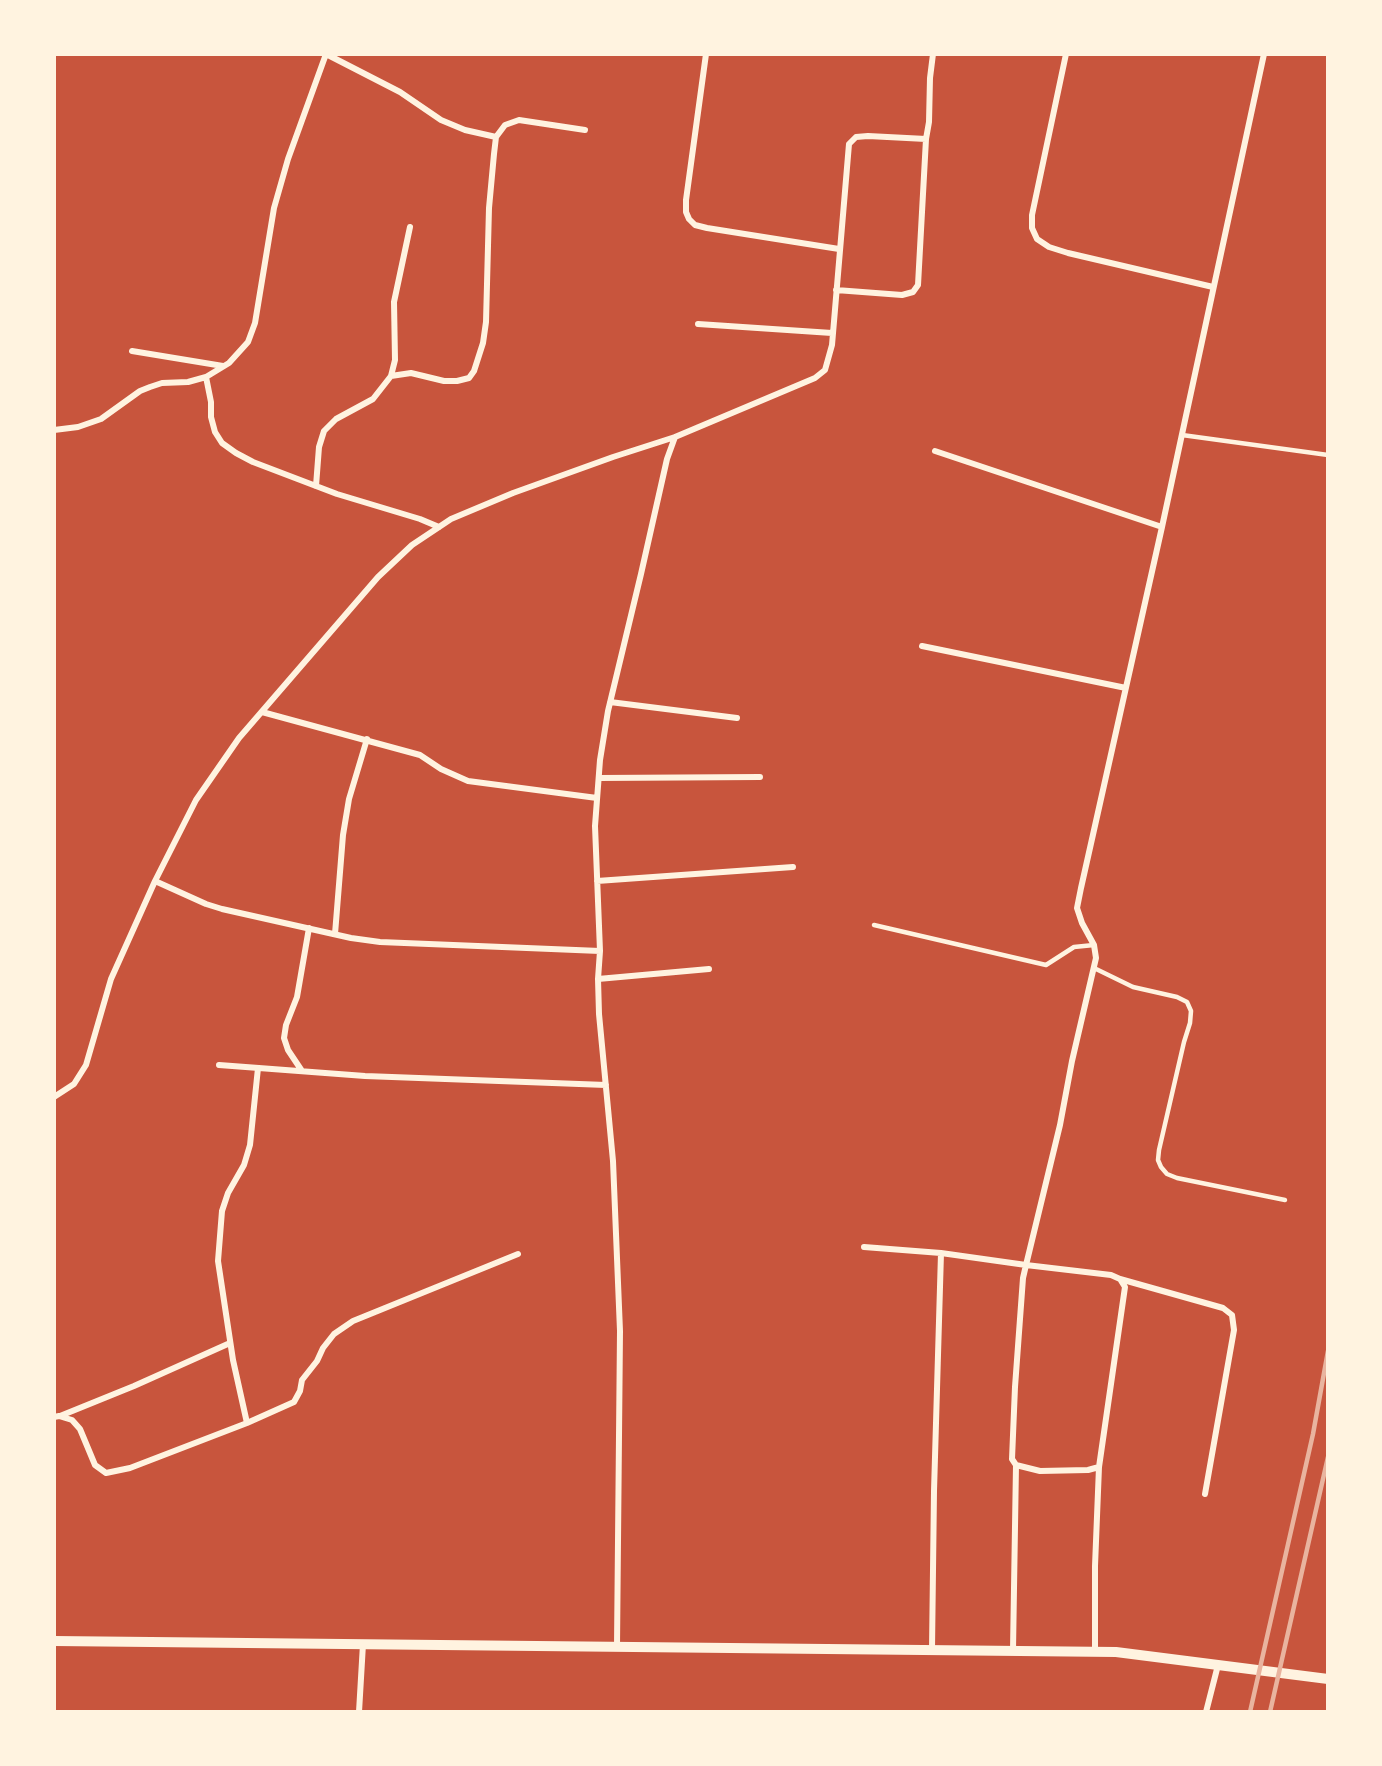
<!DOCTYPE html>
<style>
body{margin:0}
#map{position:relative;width:1382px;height:1766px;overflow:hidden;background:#c8553d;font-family:Manrope,sans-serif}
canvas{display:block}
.frame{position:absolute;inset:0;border:56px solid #fff3e0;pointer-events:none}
</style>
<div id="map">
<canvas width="1382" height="1766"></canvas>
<div class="frame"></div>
</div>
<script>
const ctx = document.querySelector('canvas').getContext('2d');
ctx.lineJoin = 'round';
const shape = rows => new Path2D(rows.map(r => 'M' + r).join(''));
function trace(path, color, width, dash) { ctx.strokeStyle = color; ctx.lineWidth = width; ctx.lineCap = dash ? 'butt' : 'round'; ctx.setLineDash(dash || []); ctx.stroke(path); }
const service = shape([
 [1182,435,1328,455],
 [874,925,1046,965,1074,947,1094,945],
 [1094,968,1133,987,1177,997,1187,1002,1191,1011,1190,1023,1184,1042,1159,1150,1158,1160,1161,1167,1167,1174,1177,1178,1285,1200]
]);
const minor = shape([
 [326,54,400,92,441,120,465,130,496,137],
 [706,54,686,200,686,212,689,219,695,225,707,228,839,249],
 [1066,54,1032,215,1032,228,1037,239,1049,247,1068,253,1213,287],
 [836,290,902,295,913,292,918,285,926,139],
 [698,324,832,333],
 [132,351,223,366],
 [391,376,411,373,444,381,457,381,469,378,474,371,483,343,486,322,489,208,494,154,496,137,505,125,519,120,585,130],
 [206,377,211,402,211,417,215,432,222,443,236,453,253,462,337,494,420,519,439,527],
 [54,430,78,427,101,419,140,391,150,387,162,383,188,382,206,377,229,363,248,342,255,323,274,208,288,159,326,54],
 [935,451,1162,527],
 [316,486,319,447,324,431,336,419,373,399,391,376,395,360,394,302,410,227],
 [922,646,1126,688],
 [610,702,737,718],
 [262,712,420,755,441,769,468,781,597,798],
 [599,778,760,777],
 [155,881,206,904,222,909,351,938,380,942,600,951],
 [597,881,793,867],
 [335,934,343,835,349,799,367,739],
 [598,979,709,969],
 [219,1065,365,1076,606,1085],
 [302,1071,288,1050,284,1038,286,1025,297,997,309,928],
 [54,1097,74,1084,86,1065,111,979,155,881,196,800,239,738,378,577,412,545,451,519,513,493,613,457,675,437],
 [864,1247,941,1253,1026,1265,1060,1125,1072,1061,1096,958,1094,945,1082,923,1077,908,1081,888,1162,527,1264,54],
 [1026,1265,1111,1275,1120,1279,1125,1287,1099,1467,1088,1470,1040,1471,1016,1465,1012,1459,1015,1387,1023,1278,1026,1265],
 [1120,1279,1223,1308,1232,1315,1234,1330,1205,1494],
 [60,1416,134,1386,230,1343],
 [54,1417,59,1416,72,1420,80,1429,95,1465,106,1473,130,1468,247,1423,294,1402,300,1391,302,1380,317,1361,323,1348,334,1334,353,1321,518,1254],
 [247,1423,233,1360,218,1261,222,1211,228,1193,244,1165,250,1145,258,1068],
 [617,1646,620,1331,613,1161,599,1014,598,979,600,951,595,826,600,760,608,711,641,574,667,459,675,437,815,378,825,370,832,345,849,144,856,137,868,136,926,139,929,122,930,78,933,54],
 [932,1649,934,1491,941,1253],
 [1013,1650,1016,1465],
 [1095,1651,1095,1566,1099,1467],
 [359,1712,363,1644],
 [1206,1712,1218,1665]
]);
const tertiary = shape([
 [54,1641,1116,1652,1328,1679]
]);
const rail = shape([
 [1250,1712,1313,1434,1328,1351],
 [1270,1712,1328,1457]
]);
trace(service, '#fff3e0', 4.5);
trace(minor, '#fff3e0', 6);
trace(tertiary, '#fff3e0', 10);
trace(rail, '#e9b49f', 4.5);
</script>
